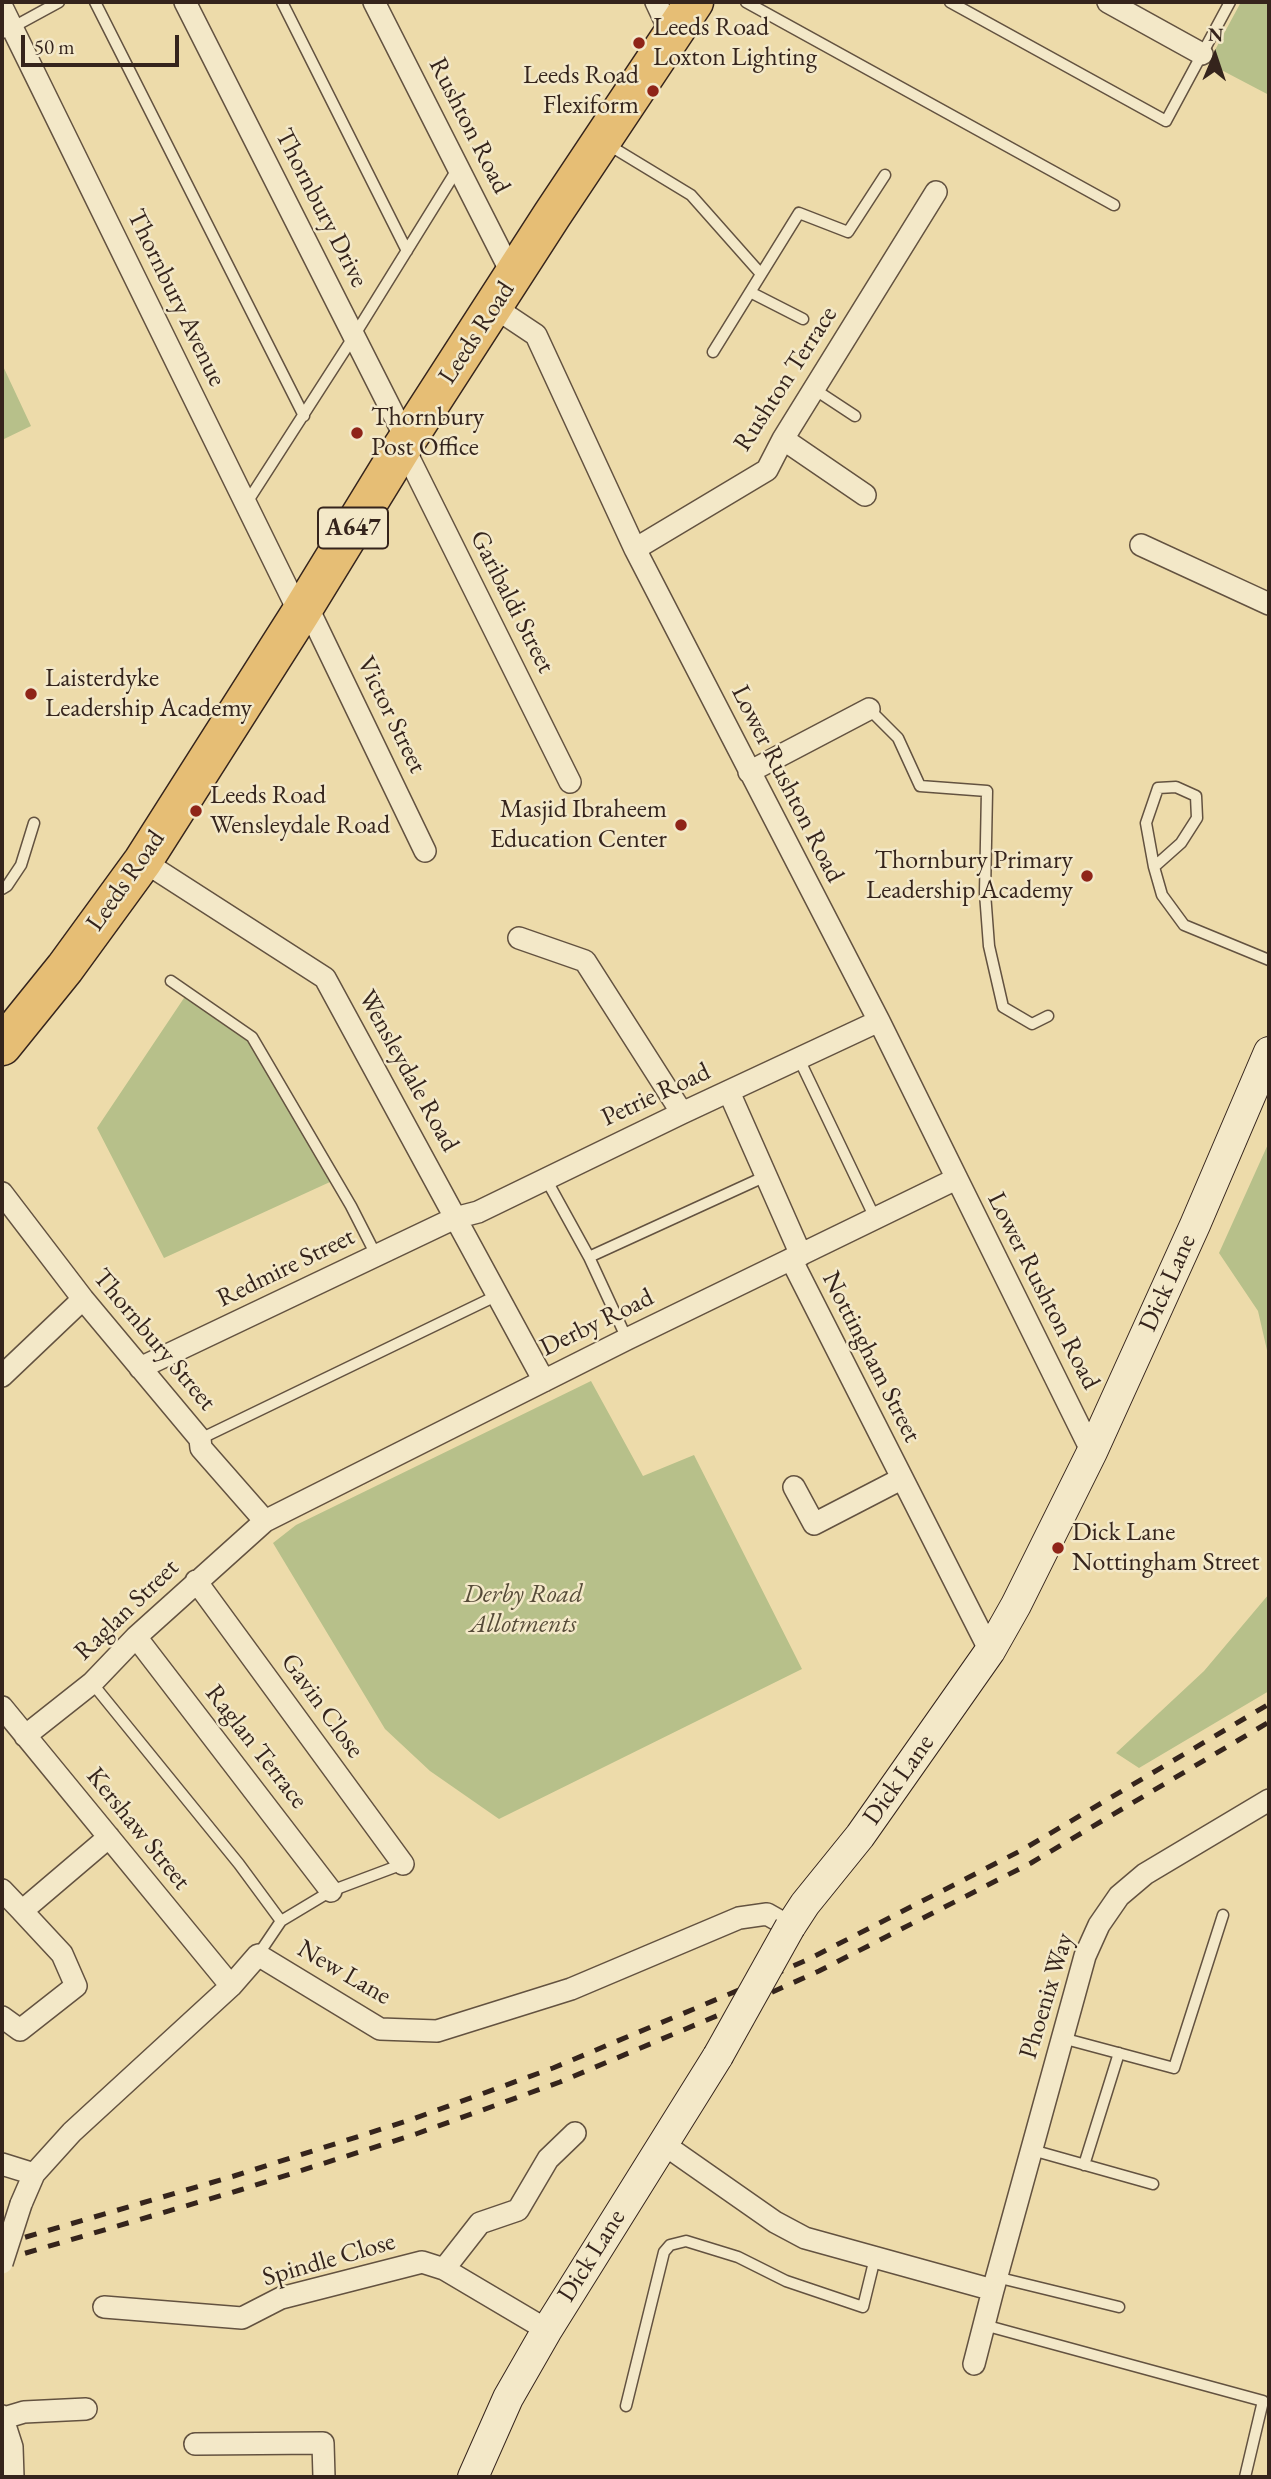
<!DOCTYPE html>
<style>
body{margin:0}
#map{position:relative;width:1271px;height:2479px;overflow:hidden;background:#eddbaa;font-family:"EB Garamond",serif}
canvas{display:block}
.frame{position:absolute;inset:0;border:4px solid #35241c;pointer-events:none}
.north{position:absolute;left:1180px;top:21px;width:70px;height:70px;-webkit-text-stroke:5px #f3e8c8;paint-order:stroke;rotate:2deg;font-size:19px;font-weight:700;line-height:28px;text-align:center;color:#35241c}
.north::after{content:'';display:block;margin:auto;width:24px;height:32px;background:#35241c;clip-path:polygon(50% 0,100% 100%,50% 72%,0 100%)}
.scale{position:absolute;left:21px;top:35px;width:158px;height:32px;box-sizing:border-box;border:4px solid #35241c;border-top:0;padding-left:9px;font-size:21px;line-height:24px;white-space:nowrap;color:#35241c;-webkit-text-stroke:5px #f3e8c8;paint-order:stroke}
</style>
<div id="map">
<canvas width="1271" height="2479"></canvas>
<div class="frame"></div>
<div class="north">N</div>
<div class="scale">50 m</div>
</div>
<script>
const ctx = document.querySelector('canvas').getContext('2d');
ctx.lineJoin = 'round';
function fill(path, color) { ctx.fillStyle = color; ctx.fill(path, 'evenodd'); }
const shape = rows => new Path2D(rows.map(r => 'M' + r).join(''));
function trace(path, color, width, dash) { ctx.strokeStyle = color; ctx.lineWidth = width; ctx.lineCap = dash ? 'butt' : 'round'; ctx.setLineDash(dash || []); ctx.stroke(path); }
function drawText(font, color, halo, rows, align = 'center') {
  ctx.font = font + ' "EB Garamond",serif'; ctx.lineWidth = 5; ctx.setLineDash([]); ctx.textBaseline = 'middle'; ctx.strokeStyle = halo; ctx.fillStyle = color; for (const [text, x, y, turn = 0] of rows) {
    ctx.save(); ctx.translate(x, y); ctx.rotate((+turn || 0) * Math.PI / 180); ctx.textAlign = isNaN(turn) ? turn : align; if (halo) ctx.strokeText(text, 0, 0); ctx.fillText(text, 0, 0); ctx.restore();
  }
}
const green = shape([
 [1241,2,1269,2,1269,95,1208,63],
 [2,364,31,426,2,440],
 [186,995,250,1041,330,1182,164,1258,97,1128],
 [1269,1142,1269,1359,1258,1311,1219,1253],
 [591,1381,643,1476,694,1455,802,1669,499,1819,430,1771,385,1729,273,1543,296,1525],
 [1269,1594,1269,1691,1139,1768,1116,1753,1204,1671]
]);
const lane = shape([
 [95,2,304,416],
 [282,2,407,251],
 [746,2,1114,205],
 [950,2,1166,121,1230,2],
 [2,33,59,2],
 [607,144,691,195,761,274],
 [750,292,803,319],
 [713,352,799,213,848,232,885,175],
 [814,389,855,416],
 [246,504,354,336,458,168],
 [869,709,898,738,920,786,987,791,985,893,989,946,1003,1007,1032,1024,1048,1016],
 [1154,867,1181,843,1197,818,1196,796,1176,787,1158,788,1146,823,1154,867,1162,895,1184,925,1269,960],
 [2,889,7,886,21,865,34,823],
 [171,981,252,1037,351,1206,376,1255],
 [799,1059,875,1218],
 [546,1179,589,1257,627,1339],
 [589,1257,766,1176],
 [200,1439,498,1295],
 [92,1683,239,1864,281,1921],
 [258,1955,281,1921,331,1891,403,1864],
 [1062,2038,1174,2068,1223,1915],
 [1032,2150,1153,2184],
 [1084,2165,1119,2053],
 [996,2277,1119,2307],
 [984,2325,1263,2401,1245,2477],
 [626,2406,664,2252,670,2245,686,2241,738,2257,786,2281,863,2307,875,2258]
]);
const street = shape([
 [185,2,407,441],
 [374,2,513,276],
 [656,2,672,36],
 [1108,2,1202,54],
 [2,7,300,614],
 [494,307,536,335,635,549,879,1021,1092,1452],
 [783,439,865,495],
 [403,446,570,782],
 [1141,545,1269,604],
 [635,549,767,470,783,439,936,192],
 [306,604,425,851],
 [749,772,869,709],
 [143,861,325,978,544,1381],
 [519,938,585,961,682,1113],
 [729,1092,801,1255],
 [2,1193,83,1299,200,1439,201,1448,265,1521],
 [791,1259,990,1651],
 [140,1368,455,1218,478,1212,682,1113,879,1021],
 [2,1376,83,1299],
 [794,1487,814,1524,901,1479],
 [196,1581,403,1864],
 [136,1637,331,1891],
 [2,1707,231,1986],
 [25,1736,92,1683,136,1637,265,1521,627,1339,956,1179],
 [2,1890,22,1911],
 [2,2017,20,2030,76,1986,62,1954,22,1911,109,1837],
 [662,2143,775,2222,805,2238,993,2290,1085,1956,1099,1925,1119,1896,1145,1874,1269,1800],
 [2,2164,34,2174],
 [21,2204,34,2174,72,2132,231,1986,258,1955,380,2029,437,2031,571,1989,739,1918,767,1914,790,1927],
 [444,2269,480,2223,518,2210,548,2159,575,2133],
 [104,2307,242,2318,281,2298,422,2262,444,2269,547,2330],
 [974,2364,993,2290],
 [2,2416,12,2447,13,2477],
 [4,2418,24,2412,86,2409],
 [195,2444,323,2443,324,2477]
]);
const secondary = shape([
 [790,1927,805,1904,860,1836,990,1651,1016,1605,1092,1452,1195,1225,1269,1052],
 [473,2477,508,2398,547,2330,718,2056]
]);
const highway = shape([
 [2,1046,65,968,143,861,300,614,403,446,552,215,694,2]
]);
const rail = shape([
 [2,2244,234,2176,410,2120,553,2068,751,1985,811,1958,1022,1850,1269,1704],
 [2,2260,240,2190,416,2134,560,2082,759,1998,819,1971,1031,1863,1269,1722]
]);
const streetBridge = shape([
 [2,2263,21,2204]
]);
const secondaryBridge = shape([
 [718,2056,790,1927]
]);
const markers = [
 [639,43,7,"#8f2418"],
 [653,91,7,"#8f2418"],
 [357,433,7,"#8f2418"],
 [31,694,7,"#8f2418"],
 [196,811,7,"#8f2418"],
 [681,825,7,"#8f2418"],
 [1087,876,7,"#8f2418"],
 [1058,1548,7,"#8f2418"]
];
const shields = [
 [353,528,70]
];
const shieldNames = [
 ["A647",353,528]
];
const poiNames = [
 ["Leeds Road",653,28],
 ["Loxton Lighting",653,58],
 ["Leeds Road",639,76,"right"],
 ["Flexiform",639,106,"right"],
 ["Thornbury",371,418],
 ["Post Office",371,448],
 ["Laisterdyke",45,679],
 ["Leadership Academy",45,709],
 ["Leeds Road",210,796],
 ["Wensleydale Road",210,826],
 ["Masjid Ibraheem",667,810,"right"],
 ["Education Center",667,840,"right"],
 ["Thornbury Primary",1073,861,"right"],
 ["Leadership Academy",1073,891,"right"],
 ["Dick Lane",1072,1533],
 ["Nottingham Street",1072,1563]
];
const streetNames = [
 ["Rushton Road",469,126,63],
 ["Thornbury Drive",321,208,63],
 ["Thornbury Avenue",176,298,64],
 ["Leeds Road",477,333,-57],
 ["Rushton Terrace",786,379,-57],
 ["Garibaldi Street",512,602,63],
 ["Victor Street",391,715,64],
 ["Lower Rushton Road",787,784,63],
 ["Leeds Road",126,881,-55],
 ["Wensleydale Road",408,1071,61],
 ["Petrie Road",656,1095,-25],
 ["Redmire Street",286,1268,-26],
 ["Dick Lane",1168,1283,-66],
 ["Lower Rushton Road",1043,1291,63],
 ["Derby Road",597,1323,-26],
 ["Thornbury Street",154,1340,50],
 ["Nottingham Street",871,1357,63],
 ["Raglan Street",127,1610,-44],
 ["Gavin Close",322,1706,54],
 ["Raglan Terrace",256,1747,52],
 ["Dick Lane",899,1780,-55],
 ["Kershaw Street",138,1829,51],
 ["New Lane",344,1973,30],
 ["Phoenix Way",1047,1996,-73],
 ["Dick Lane",592,2256,-58],
 ["Spindle Close",329,2260,-16]
];
const parkNames = [
 ["Derby Road",523,1595],
 ["Allotments",523,1625]
];
fill(green, '#b7c08a');
trace(lane, '#635240', 13);
trace(street, '#635240', 24);
trace(secondary, '#35241c', 32);
trace(highway, '#35241c', 41);
trace(lane, '#f3e8c8', 10);
trace(street, '#f3e8c8', 21);
trace(secondary, '#f3e8c8', 30);
trace(highway, '#e6be75', 38);
trace(rail, '#35241c', 5, [12, 12]);
trace(streetBridge, '#635240', 24, []);
trace(secondaryBridge, '#35241c', 32, []);
trace(streetBridge, '#f3e8c8', 21);
trace(secondaryBridge, '#f3e8c8', 30);
for (const [x, y, r, color] of markers) { const dot = new Path2D(); dot.arc(x, y, r, 0, 2 * Math.PI); ctx.fillStyle = color; ctx.fill(dot); trace(dot, '#f3e8c8', 2.5); }
for (const [x, y, w] of shields) { const box = new Path2D(); box.roundRect(x - w / 2, y - 20.5, w, 41, 5); ctx.fillStyle = '#f3e8c8'; ctx.fill(box); trace(box, '#35241c', 2); }
drawText('bold 24px', '#35241c', null, shieldNames);
drawText('26px', '#35241c', '#f3e8c8', poiNames, 'left');
drawText('26px', '#35241c', '#f3e8c8', streetNames);
drawText('italic 26px', '#564b38', '#f3e8c8', parkNames);
</script>
